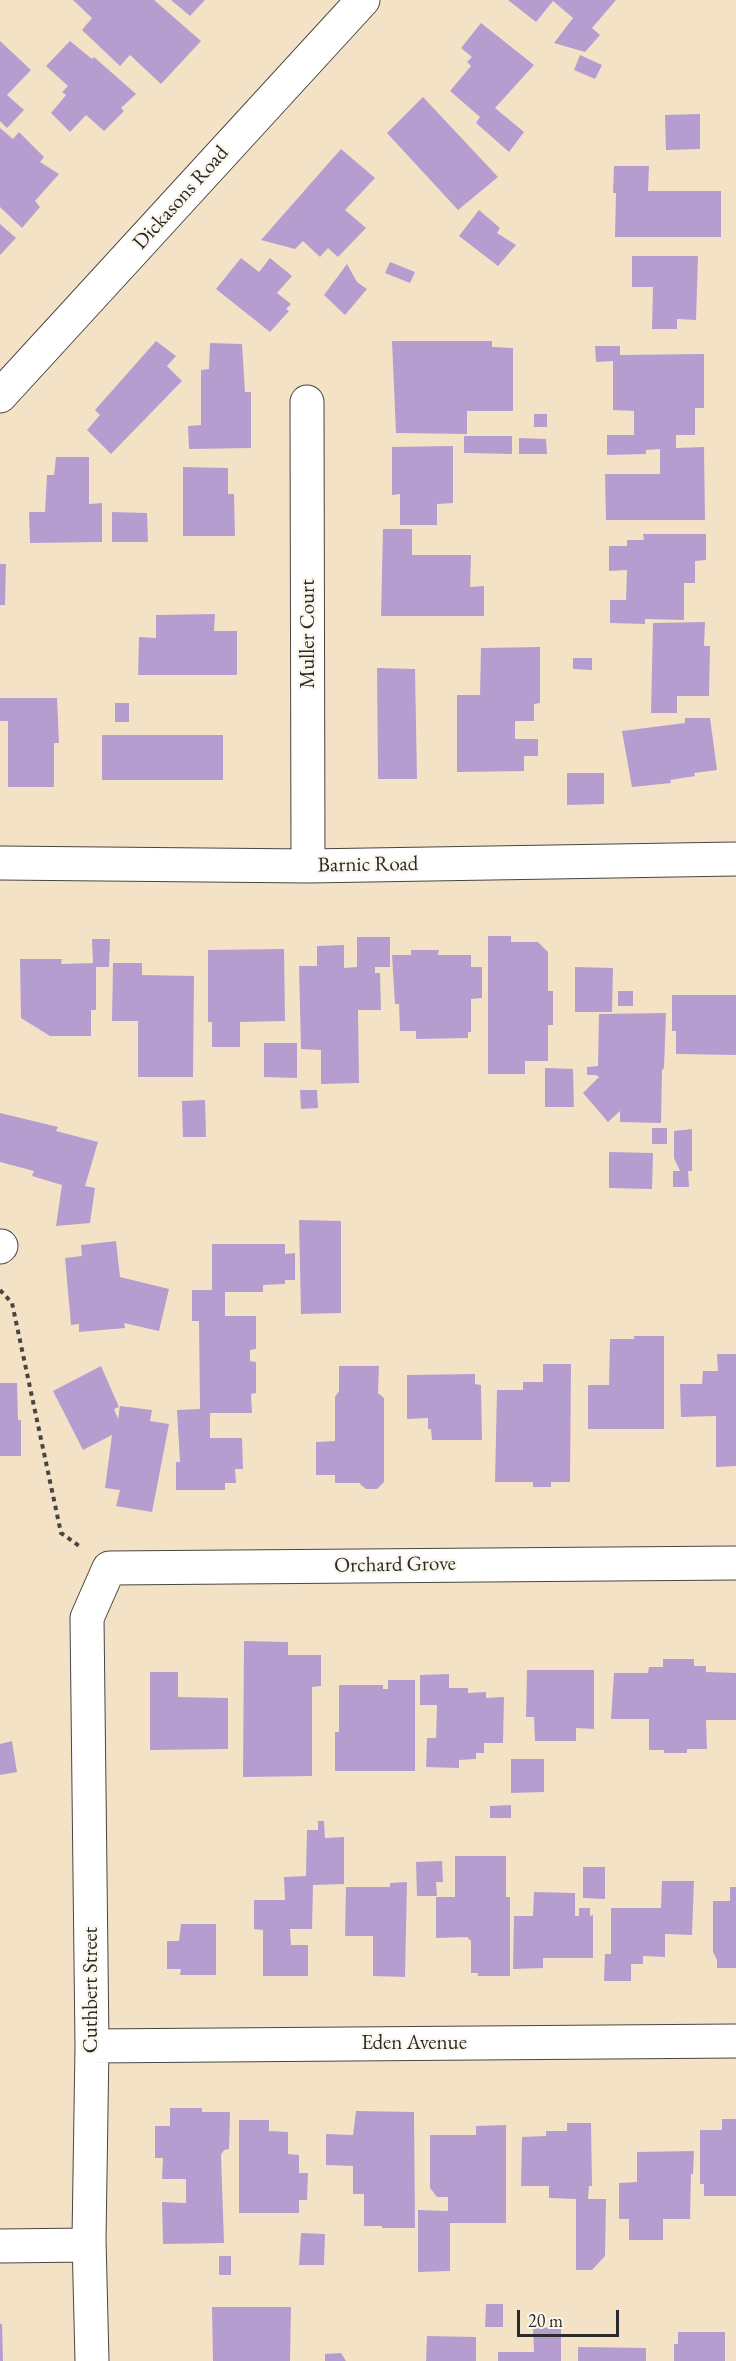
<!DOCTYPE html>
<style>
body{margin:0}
#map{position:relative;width:736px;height:2361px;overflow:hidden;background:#f4e2c7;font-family:"EB Garamond",serif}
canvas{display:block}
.scale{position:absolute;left:517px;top:2310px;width:102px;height:27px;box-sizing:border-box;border:3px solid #2b2b2b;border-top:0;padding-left:8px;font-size:18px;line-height:21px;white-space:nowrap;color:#2b2b2b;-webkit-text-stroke:4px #fbf7ec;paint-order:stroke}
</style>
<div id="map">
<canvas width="736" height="2361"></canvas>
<div class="scale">20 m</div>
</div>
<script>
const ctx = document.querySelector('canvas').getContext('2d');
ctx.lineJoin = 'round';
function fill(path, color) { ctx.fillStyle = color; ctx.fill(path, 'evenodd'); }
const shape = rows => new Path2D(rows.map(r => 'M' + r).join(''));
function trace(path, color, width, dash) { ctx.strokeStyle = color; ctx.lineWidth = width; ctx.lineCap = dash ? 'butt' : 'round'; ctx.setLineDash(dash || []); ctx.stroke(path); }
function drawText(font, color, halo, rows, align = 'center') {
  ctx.font = font + ' "EB Garamond",serif'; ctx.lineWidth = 4.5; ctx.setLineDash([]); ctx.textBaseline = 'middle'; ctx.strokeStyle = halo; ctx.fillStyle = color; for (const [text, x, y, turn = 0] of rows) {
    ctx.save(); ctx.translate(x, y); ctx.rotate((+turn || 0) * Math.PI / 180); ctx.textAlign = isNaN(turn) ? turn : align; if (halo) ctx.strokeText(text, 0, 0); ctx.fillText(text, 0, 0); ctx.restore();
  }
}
const building = shape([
 [73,0,154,0,201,41,161,84,130,55,120,66,82,30,92,18],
 [171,0,205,0,190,16],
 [508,0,616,0,592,28,600,35,585,52,554,43,573,18,553,1,536,22],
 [481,23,534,65,495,108,524,132,509,152,476,123,480,117,450,91,471,66,467,62,472,57,461,48],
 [0,41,31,70,7,95,24,110,7,128,0,121],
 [70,41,92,59,94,57,136,94,121,108,124,111,104,131,86,115,70,132,51,113,66,95,62,92,68,86,46,66],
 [580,55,602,65,595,79,574,70],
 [423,97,498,177,458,210,387,133],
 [700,114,700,149,666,150,665,115],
 [0,128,13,139,19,132,44,157,40,162,59,174,35,201,40,207,22,228,0,207],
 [341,149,375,178,345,210,366,228,338,257,328,248,320,257,303,241,295,249,261,240],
 [614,166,649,166,648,191,721,191,721,237,615,237,616,193,613,193],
 [479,210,500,228,497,233,516,245,498,266,459,236],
 [0,224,16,238,0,255],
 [632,256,698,256,696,320,677,319,677,329,652,329,653,287,632,287],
 [241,258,259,272,270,258,292,276,277,293,291,304,286,309,289,311,270,332,216,289],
 [390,262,415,272,410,283,385,273],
 [347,264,357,282,367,289,345,315,324,295],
 [156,341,176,356,167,366,182,381,111,454,87,430,100,415,95,410],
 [392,341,492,341,492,347,513,348,513,411,467,411,467,434,396,433],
 [210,343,242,344,245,392,251,392,251,448,189,449,188,426,201,425,201,370,209,369],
 [595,346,620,346,620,355,704,354,704,408,695,408,695,435,676,435,676,448,704,447,705,520,606,520,605,474,660,474,660,449,646,450,646,454,607,455,607,435,634,435,634,411,613,410,613,361,596,362],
 [534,414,547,414,547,427,534,427],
 [464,436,512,436,512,454,464,453],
 [519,438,546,439,547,454,519,454],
 [453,446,453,503,437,504,437,525,400,525,400,494,392,495,392,447],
 [56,457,89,457,89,504,102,503,102,542,30,543,29,512,45,512,47,475,54,475],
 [183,467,228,468,228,494,234,494,235,536,183,536],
 [112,512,147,513,148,542,112,542],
 [383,529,412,529,412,555,471,555,470,587,484,586,484,616,381,616],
 [643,534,706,534,706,560,695,561,695,583,684,583,684,620,645,619,645,624,610,623,610,600,626,600,627,570,609,571,609,546,627,546,627,540,644,540],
 [0,564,6,564,5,605,0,605],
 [215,614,214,631,237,631,237,675,138,675,139,637,156,638,156,615],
 [705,622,704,646,710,646,709,696,677,696,677,713,651,713,653,623],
 [540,647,540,703,534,704,534,721,515,721,515,739,538,739,538,756,524,756,524,771,457,772,457,695,480,695,481,648],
 [573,658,592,658,592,670,573,669],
 [377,668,415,669,417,779,378,779],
 [0,698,57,698,59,743,54,743,54,787,8,787,8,721,0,721],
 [115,703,129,703,129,722,115,722],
 [685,718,710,718,717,770,694,773,695,776,670,780,671,783,632,787,622,731,685,723],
 [102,735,223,735,223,780,102,780],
 [567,773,604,773,604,804,567,805],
 [488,936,511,936,511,942,538,942,548,952,548,991,553,991,553,1025,548,1025,548,1061,525,1061,525,1074,488,1074],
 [357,937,390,937,390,967,375,967,375,973,380,973,381,1010,358,1010,359,1083,321,1084,321,1050,301,1049,299,966,317,966,317,946,344,945,344,968,357,967],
 [92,939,110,939,109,967,96,967,96,1010,91,1010,91,1036,50,1036,21,1018,20,959,62,959,61,964,93,963],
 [284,949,285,1021,240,1022,240,1047,212,1047,212,1022,208,1022,208,950],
 [411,950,439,950,438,955,471,955,471,967,482,967,482,998,471,999,471,1032,468,1032,468,1038,416,1039,416,1031,400,1031,399,1004,395,1004,392,955,411,955],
 [113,963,142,963,142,975,194,976,193,1077,138,1077,138,1021,112,1021],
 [575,967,613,968,612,1012,575,1012],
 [618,991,633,991,633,1006,618,1006],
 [672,995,736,995,736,1055,676,1054,676,1031,672,1031],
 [666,1013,664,1068,662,1070,661,1123,620,1122,620,1111,608,1122,583,1093,599,1077,596,1075,587,1075,587,1067,598,1066,599,1014],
 [264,1043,297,1043,297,1078,264,1077],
 [545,1068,573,1069,574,1107,545,1107],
 [300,1090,317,1090,318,1108,301,1109],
 [205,1100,206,1137,183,1137,182,1101],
 [0,1113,58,1127,56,1131,98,1142,85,1186,95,1188,90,1223,56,1226,62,1185,32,1176,34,1171,0,1162],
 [652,1128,667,1128,667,1144,652,1144],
 [692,1129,692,1171,688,1171,689,1187,673,1187,673,1171,680,1171,674,1158,674,1131],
 [609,1152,653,1153,652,1189,609,1188],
 [299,1220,341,1221,341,1313,301,1314],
 [116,1241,120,1277,169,1289,159,1331,124,1323,125,1328,79,1332,79,1324,71,1325,65,1258,82,1256,81,1245],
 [212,1244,285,1244,285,1254,295,1253,295,1280,285,1280,285,1284,263,1285,263,1292,225,1292,225,1316,256,1316,256,1349,250,1350,250,1361,256,1362,256,1393,251,1394,252,1413,210,1413,210,1438,242,1438,243,1469,235,1469,236,1483,225,1483,225,1490,176,1490,176,1462,180,1462,177,1410,200,1409,199,1321,192,1321,192,1290,212,1290],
 [634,1336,664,1336,664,1429,588,1429,588,1385,609,1385,610,1339,634,1339],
 [717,1354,736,1354,736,1466,716,1467,716,1416,681,1417,680,1384,702,1384,703,1371,718,1371],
 [543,1364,571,1364,570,1482,551,1482,551,1487,533,1487,533,1482,495,1482,497,1390,523,1390,523,1382,543,1382],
 [101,1366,119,1407,114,1409,118,1419,120,1406,152,1410,150,1421,169,1424,152,1512,116,1506,120,1490,105,1488,112,1435,83,1450,53,1391],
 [339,1366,379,1366,378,1393,384,1398,384,1482,377,1489,366,1489,359,1483,335,1483,335,1475,316,1475,316,1442,335,1441,335,1397,339,1391],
 [475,1374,475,1384,481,1385,482,1440,432,1440,431,1429,428,1429,428,1418,407,1419,407,1375],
 [0,1383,17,1383,18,1420,21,1420,21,1456,0,1456],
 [244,1641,288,1642,288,1655,321,1655,321,1686,312,1687,312,1776,243,1777],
 [663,1659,694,1659,694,1666,706,1666,706,1672,736,1673,736,1720,706,1720,707,1749,687,1749,687,1753,664,1753,664,1750,649,1750,649,1719,611,1719,614,1673,648,1673,649,1667,663,1667],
 [527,1670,594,1670,594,1729,576,1728,576,1741,535,1741,534,1717,526,1717],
 [150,1672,178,1672,178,1697,228,1698,228,1749,150,1750],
 [449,1674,449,1688,468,1688,468,1693,486,1692,486,1698,504,1697,503,1743,484,1743,484,1753,476,1753,476,1759,459,1760,459,1768,426,1767,427,1738,436,1738,437,1705,420,1705,420,1675],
 [388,1680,415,1680,415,1771,335,1771,335,1732,339,1732,339,1685,383,1685,383,1689,388,1689],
 [12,1741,17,1772,0,1775,0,1744],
 [511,1759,544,1759,544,1792,511,1793],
 [511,1805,511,1818,490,1818,490,1806],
 [318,1821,324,1821,325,1838,344,1837,344,1884,313,1885,312,1929,290,1929,291,1945,308,1945,308,1976,263,1976,263,1930,254,1929,254,1900,285,1900,284,1877,306,1876,307,1830,318,1830],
 [455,1856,506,1856,506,1897,510,1897,510,1976,478,1976,478,1973,471,1973,471,1941,467,1937,436,1938,436,1897,455,1897],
 [442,1861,443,1882,436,1882,437,1896,417,1896,416,1862],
 [583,1867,605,1867,605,1899,583,1898],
 [662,1881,694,1881,692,1935,665,1934,665,1957,643,1956,643,1964,631,1964,631,1981,604,1981,605,1954,611,1954,611,1908,661,1908],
 [407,1882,405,1977,373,1976,373,1936,345,1936,346,1887,390,1887,390,1883],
 [730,1887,736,1887,736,1968,717,1968,717,1960,713,1952,713,1901,730,1901],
 [534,1892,575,1893,575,1916,579,1916,579,1908,590,1908,590,1916,593,1915,593,1958,543,1958,543,1968,513,1969,514,1916,533,1916],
 [181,1924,216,1924,216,1975,180,1975,181,1969,167,1969,167,1941,179,1941],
 [170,2108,202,2108,202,2112,230,2112,229,2149,224,2150,221,2155,224,2243,163,2244,162,2202,186,2203,186,2179,162,2179,163,2158,155,2158,155,2126,170,2126],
 [356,2111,414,2112,415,2228,382,2228,382,2226,364,2226,364,2194,353,2194,353,2166,326,2165,326,2134,353,2135],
 [722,2119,736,2119,736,2196,704,2196,704,2184,700,2184,700,2130,722,2130],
 [239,2120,269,2120,269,2131,288,2132,288,2154,299,2155,299,2173,308,2173,307,2200,299,2200,299,2213,239,2213],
 [567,2123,591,2123,592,2186,589,2186,588,2199,606,2199,605,2256,592,2270,576,2270,576,2199,549,2198,549,2186,521,2186,522,2137,546,2136,546,2131,567,2131],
 [506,2125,506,2223,450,2223,450,2271,418,2272,418,2210,448,2211,448,2197,437,2197,430,2188,430,2135,476,2135,476,2126],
 [694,2151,693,2174,691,2174,690,2219,663,2219,663,2240,629,2240,629,2219,619,2219,619,2183,637,2182,637,2152],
 [301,2233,325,2234,324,2265,299,2265],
 [219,2256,231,2256,231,2275,219,2275],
 [486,2304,503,2304,503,2327,485,2327],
 [212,2307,291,2307,290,2361,213,2361],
 [0,2324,2,2324,3,2361,0,2361],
 [561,2327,561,2361,498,2361,498,2352,534,2352,533,2328],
 [678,2332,725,2332,725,2361,674,2361,674,2344,678,2344],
 [427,2336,476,2337,476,2361,426,2361],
 [578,2347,646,2348,646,2361,578,2361],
 [341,2353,346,2361,325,2361,325,2354]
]);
const path = shape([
 [0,1290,12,1303,61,1533,82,1548]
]);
const minor = shape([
 [0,396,363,0],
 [307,402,308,866],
 [0,863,308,866,736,859],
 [0,1247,1,1246],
 [92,2046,736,2041],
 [0,2246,89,2245],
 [92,2361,89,2239,92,2046,87,1618,109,1568,736,1563]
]);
const streetNames = [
 ["Dickasons Road",181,198,-48],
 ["Muller Court",308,634,-90],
 ["Barnic Road",368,865,-1],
 ["Orchard Grove",395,1565,-1],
 ["Cuthbert Street",91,1990,-90],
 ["Eden Avenue",414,2043]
];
fill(building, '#b69dd0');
trace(minor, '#494642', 35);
trace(path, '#494642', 4, [4.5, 4.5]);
trace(minor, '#fff', 33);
drawText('21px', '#2b2b2b', '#fbf7ec', streetNames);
</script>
